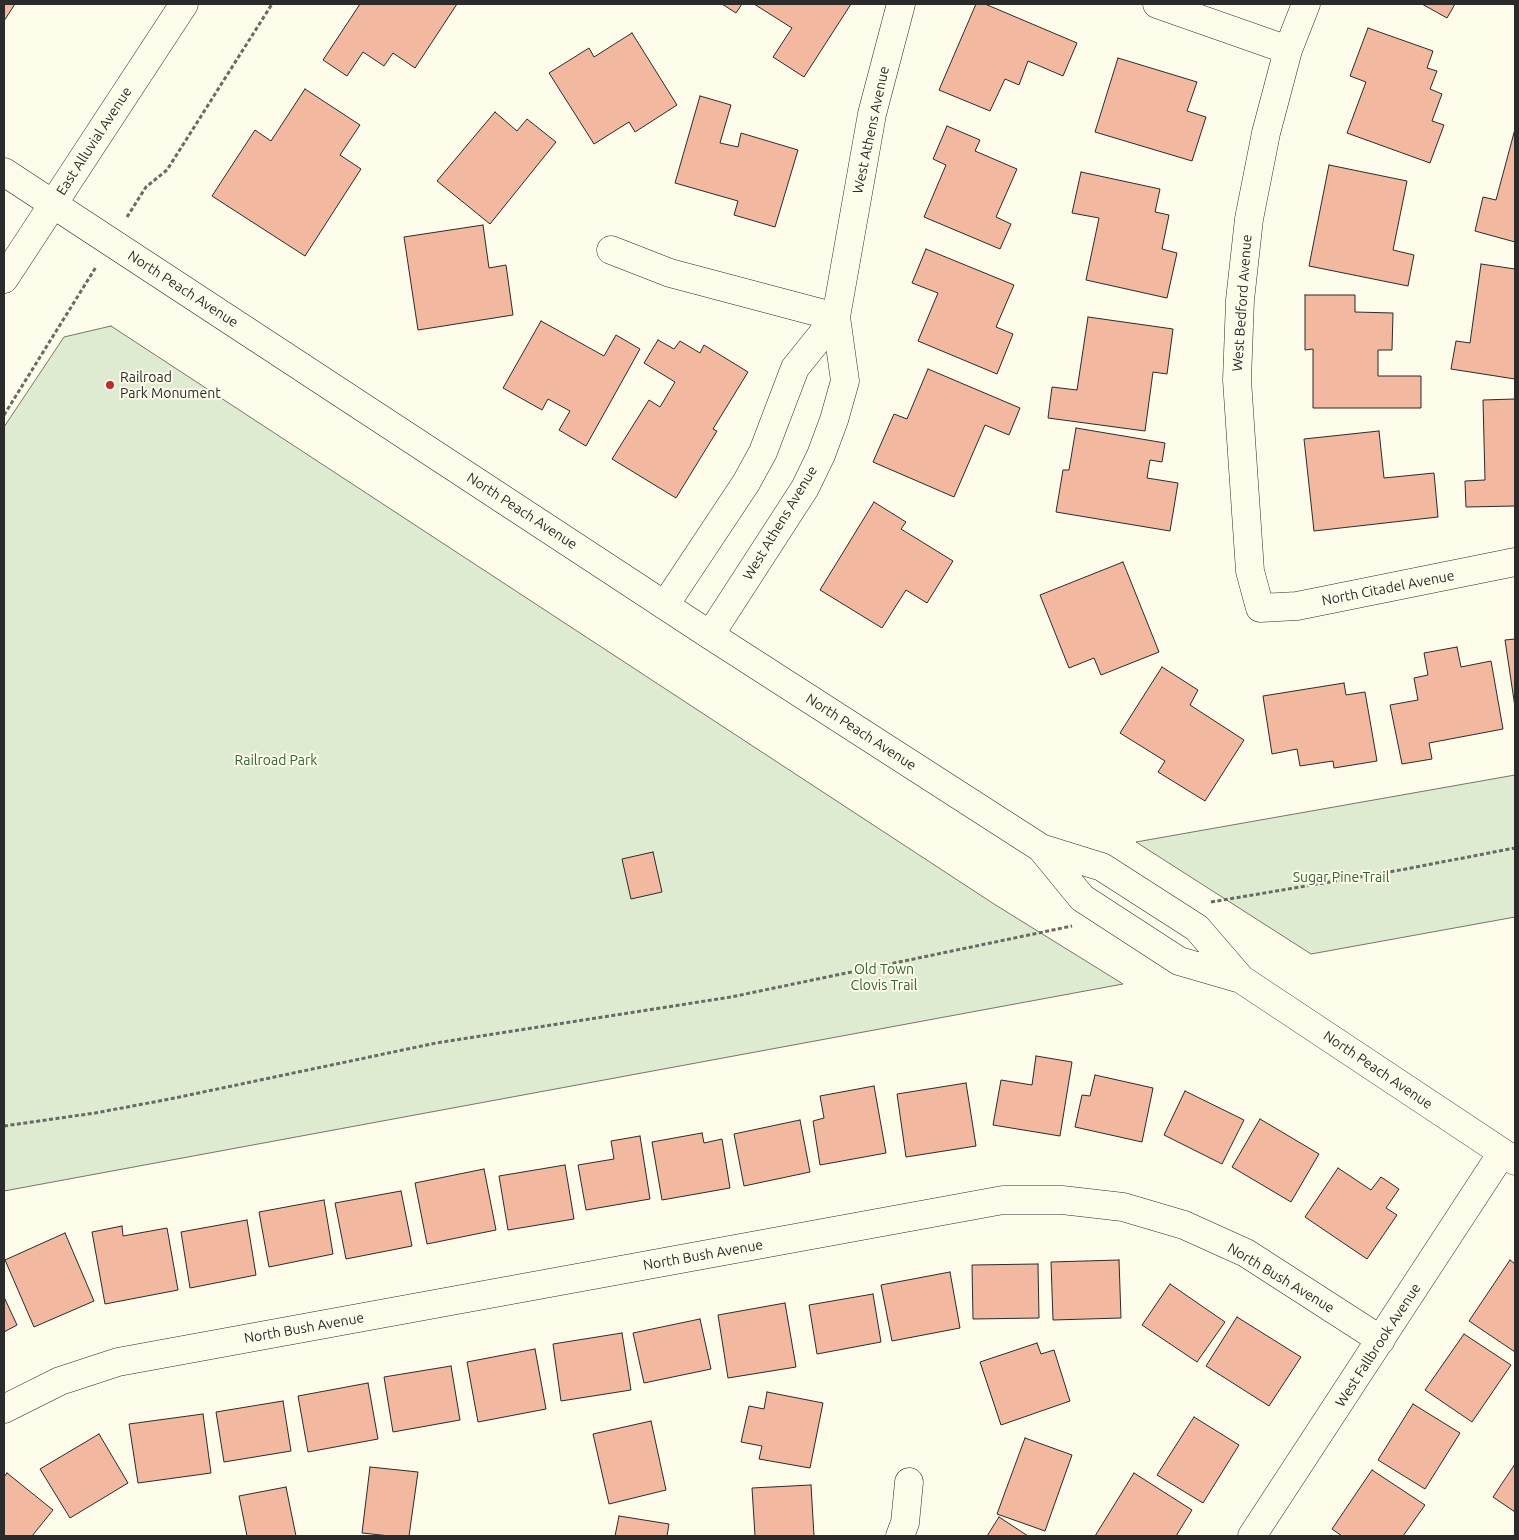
<!DOCTYPE html>
<style>
body{margin:0}
#map{position:relative;width:1519px;height:1540px;overflow:hidden;background:#fdfbea;font-family:Ubuntu,sans-serif}
canvas{display:block}
.frame{position:absolute;inset:0;border:5px solid #2b2b2b;pointer-events:none}
</style>
<div id="map">
<canvas width="1519" height="1540"></canvas>
<div class="frame"></div>
</div>
<script>
const ctx = document.querySelector('canvas').getContext('2d');
ctx.lineJoin = 'round';
function fill(path, color) { ctx.fillStyle = color; ctx.fill(path, 'evenodd'); }
const shape = rows => new Path2D(rows.map(r => 'M' + r).join(''));
function trace(path, color, width, dash) { ctx.strokeStyle = color; ctx.lineWidth = width; ctx.lineCap = dash ? 'butt' : 'round'; ctx.setLineDash(dash || []); ctx.stroke(path); }
function drawText(font, color, halo, rows, align = 'center') {
  ctx.font = font + ' Ubuntu,sans-serif'; ctx.lineWidth = 4; ctx.setLineDash([]); ctx.textBaseline = 'middle'; ctx.strokeStyle = halo; ctx.fillStyle = color; for (const [text, x, y, turn = 0] of rows) {
    ctx.save(); ctx.translate(x, y); ctx.rotate((+turn || 0) * Math.PI / 180); ctx.textAlign = isNaN(turn) ? turn : align; if (halo) ctx.strokeText(text, 0, 0); ctx.fillText(text, 0, 0); ctx.restore();
  }
}
const green = shape([
 [111,326,994,904,1123,984,4,1191,4,427,64,337,111,326],
 [1515,775,1515,917,1311,954,1136,842,1515,775]
]);
const building = shape([
 [4,4,15,4,4,21,4,4],
 [360,4,457,4,415,68,393,53,384,66,363,52,347,76,323,60,360,4],
 [722,4,742,4,736,13,722,4],
 [754,4,851,4,804,77,773,57,792,28,754,4],
 [976,4,985,4,1077,43,1063,76,1028,61,1019,85,1005,79,990,111,939,90,976,4],
 [1422,4,1455,4,1447,18,1422,4],
 [1368,28,1433,51,1427,68,1437,71,1430,89,1442,94,1432,121,1444,125,1430,163,1347,133,1366,82,1350,76,1368,28],
 [632,33,677,105,635,132,629,122,594,144,549,73,589,48,594,57,632,33],
 [1118,58,1197,82,1187,111,1206,117,1192,161,1095,132,1118,58],
 [305,89,360,125,340,155,361,169,305,256,212,196,255,130,271,141,305,89],
 [700,96,731,105,720,143,738,147,741,133,798,150,775,227,734,215,738,201,675,183,700,96],
 [495,112,517,131,527,119,556,142,490,224,437,181,495,112],
 [947,126,980,140,975,151,1017,169,996,217,1011,224,1000,249,924,217,946,165,933,159,947,126],
 [1515,129,1515,242,1475,231,1483,197,1496,200,1515,129],
 [1329,165,1407,181,1393,250,1414,255,1408,286,1309,266,1329,165],
 [1081,172,1160,189,1155,212,1169,215,1162,249,1177,253,1167,298,1086,280,1099,218,1072,213,1081,172],
 [483,225,489,268,506,265,513,315,418,330,404,237,483,225],
 [926,249,1014,285,996,327,1013,334,997,374,918,341,938,293,912,283,926,249],
 [1481,264,1515,269,1515,379,1451,369,1456,341,1470,343,1481,264],
 [1305,295,1355,295,1355,312,1393,313,1392,350,1378,350,1378,376,1421,376,1421,408,1313,408,1313,349,1305,350,1305,295],
 [1088,317,1173,329,1167,374,1153,372,1145,431,1048,418,1052,387,1077,390,1088,317],
 [541,321,604,356,616,335,640,349,586,446,559,430,570,411,548,399,542,410,503,388,541,321],
 [658,340,674,349,680,341,700,353,704,345,748,372,713,429,717,431,676,498,612,459,649,400,660,407,675,382,644,363,658,340],
 [928,369,1020,408,1009,435,985,425,954,497,873,462,894,414,907,419,928,369],
 [1515,399,1515,506,1466,507,1465,481,1485,480,1483,400,1515,399],
 [1076,428,1165,443,1162,462,1150,460,1147,478,1178,483,1170,531,1056,512,1063,470,1069,470,1076,428],
 [1379,431,1384,478,1434,473,1438,517,1314,531,1304,439,1379,431],
 [874,502,906,522,901,529,953,561,927,603,906,590,882,628,820,590,874,502],
 [1123,562,1159,652,1101,675,1094,658,1069,668,1040,595,1123,562],
 [1515,639,1515,707,1505,640,1515,639],
 [1457,647,1461,667,1491,661,1503,729,1429,743,1432,759,1402,764,1390,705,1418,700,1414,678,1428,675,1424,653,1457,647],
 [1162,667,1198,690,1190,705,1244,740,1205,801,1158,772,1165,761,1120,733,1162,667],
 [1344,683,1346,695,1365,692,1377,761,1334,768,1333,761,1300,766,1297,749,1272,754,1263,696,1344,683],
 [653,852,662,892,631,899,622,859,653,852],
 [1036,1056,1072,1062,1060,1136,993,1125,1001,1080,1032,1085,1036,1056],
 [1095,1075,1153,1088,1142,1142,1075,1127,1082,1095,1090,1096,1095,1075],
 [966,1083,976,1146,906,1157,897,1094,966,1083],
 [874,1086,886,1153,820,1165,813,1121,824,1118,820,1096,874,1086],
 [1185,1091,1244,1120,1222,1164,1164,1135,1185,1091],
 [1260,1119,1319,1154,1291,1202,1232,1167,1260,1119],
 [800,1120,810,1172,744,1186,734,1134,800,1120],
 [702,1133,704,1143,722,1139,730,1188,662,1200,652,1142,702,1133],
 [640,1136,650,1199,586,1210,578,1165,614,1159,611,1141,640,1136],
 [565,1165,574,1219,508,1230,499,1176,565,1165],
 [1338,1168,1371,1190,1381,1177,1399,1189,1386,1208,1397,1215,1367,1259,1305,1217,1338,1168],
 [484,1169,496,1230,427,1244,415,1183,484,1169],
 [401,1191,412,1246,346,1259,335,1203,401,1191],
 [324,1200,333,1254,269,1267,259,1212,324,1200],
 [247,1220,256,1275,190,1288,181,1232,247,1220],
 [122,1226,123,1236,167,1228,178,1290,105,1304,92,1232,122,1226],
 [65,1233,94,1301,34,1327,5,1260,65,1233],
 [1119,1260,1121,1318,1053,1320,1051,1262,1119,1260],
 [1510,1260,1515,1264,1515,1352,1469,1321,1510,1260],
 [1038,1264,1039,1318,973,1319,972,1265,1038,1264],
 [950,1272,960,1328,892,1341,881,1285,950,1272],
 [1170,1284,1225,1322,1197,1362,1142,1325,1170,1284],
 [873,1294,881,1342,817,1354,809,1305,873,1294],
 [4,1297,17,1325,4,1332,4,1297],
 [785,1303,796,1367,728,1378,718,1315,785,1303],
 [1237,1317,1301,1357,1269,1406,1206,1366,1237,1317],
 [700,1319,711,1369,644,1383,633,1333,700,1319],
 [622,1333,631,1390,561,1401,553,1344,622,1333],
 [1464,1334,1511,1365,1472,1422,1425,1390,1464,1334],
 [1037,1343,1041,1354,1054,1350,1070,1401,1001,1425,980,1362,1037,1343],
 [535,1349,546,1409,478,1422,467,1362,535,1349],
 [451,1366,460,1420,393,1432,384,1377,451,1366],
 [368,1383,378,1439,308,1452,298,1396,368,1383],
 [767,1392,823,1403,810,1468,759,1459,762,1446,741,1442,749,1406,764,1409,767,1392],
 [283,1401,291,1451,224,1462,216,1412,283,1401],
 [1413,1404,1460,1433,1425,1489,1378,1460,1413,1404],
 [203,1414,211,1473,138,1483,129,1424,203,1414],
 [1194,1417,1239,1445,1203,1503,1157,1475,1194,1417],
 [651,1421,666,1490,609,1504,593,1434,651,1421],
 [99,1434,128,1483,70,1518,40,1469,99,1434],
 [1025,1438,1072,1455,1045,1531,997,1514,1025,1438],
 [1515,1464,1515,1512,1493,1497,1515,1464],
 [370,1467,418,1472,409,1536,390,1536,362,1533,370,1467],
 [1372,1470,1425,1505,1403,1536,1342,1536,1332,1529,1372,1470],
 [7,1473,53,1510,32,1536,4,1536,4,1477,7,1473],
 [1134,1473,1192,1510,1176,1536,1095,1536,1134,1473],
 [811,1485,814,1536,755,1536,752,1488,811,1485],
 [286,1487,296,1536,247,1536,239,1496,286,1487],
 [619,1516,669,1524,667,1536,615,1536,619,1516],
 [999,1517,1028,1536,987,1536,999,1517]
]);
const path = shape([
 [127,217,146,187,167,170,272,4],
 [4,415,96,267],
 [1211,902,1395,871,1515,848],
 [4,1126,95,1113,170,1099,436,1043,731,997,1072,926]
]);
const street = shape([
 [1157,4,1288,50],
 [1306,4,1288,50,1266,133,1249,219,1240,300,1237,380,1250,571,1260,608,1297,606,1515,562],
 [611,250,670,273,836,317],
 [665,605,746,483,763,452,795,368,836,317],
 [710,635,805,488,821,455,834,420,845,381,836,317,872,114,901,4],
 [4,1409,60,1381,118,1362,1003,1200,1062,1200,1123,1207,1184,1225,1246,1253,1381,1340],
 [900,1536,905,1523,909,1482],
 [1252,1536,1502,1153]
]);
const secondary = shape([
 [4,172,710,635,1041,848,1102,867,1197,928,1241,979,1515,1161],
 [4,279,184,4],
 [1041,848,1082,898,1179,961,1241,979]
]);
const markers = [
 [110,385,5,"#c62828"]
];
const streetNames = [
 ["West Athens Avenue",871,130,-78],
 ["East Alluvial Avenue",94,141,-57],
 ["North Peach Avenue",183,289,33],
 ["West Bedford Avenue",1242,303,-86],
 ["North Peach Avenue",522,511,33],
 ["West Athens Avenue",780,523,-59],
 ["North Citadel Avenue",1388,588,-11],
 ["North Peach Avenue",861,732,33],
 ["North Peach Avenue",1378,1070,34],
 ["North Bush Avenue",703,1255,-10],
 ["North Bush Avenue",1281,1278,31],
 ["North Bush Avenue",304,1328,-10],
 ["West Fallbrook Avenue",1378,1345,-57]
];
const poiNames = [
 ["Railroad",120,377],
 ["Park Monument",120,393]
];
const parkNames = [
 ["Railroad Park",276,760],
 ["Sugar Pine Trail",1341,877],
 ["Old Town",884,969],
 ["Clovis Trail",884,985]
];
fill(green, '#deebd1');
trace(green, '#74746e', 1);
fill(building, '#f2b8a0');
trace(building, '#2b2b2b', 1);
trace(street, '#2b2b2b', 29);
trace(secondary, '#2b2b2b', 29);
trace(path, '#6a6964', 3, [4, 2.5]);
trace(street, '#fdfbea', 28);
trace(secondary, '#fdfbea', 28);
for (const [x, y, r, color] of markers) { const dot = new Path2D(); dot.arc(x, y, r, 0, 2 * Math.PI); ctx.fillStyle = color; ctx.fill(dot); trace(dot, '#fdfbea', 2); }
drawText('14px', '#2b2b2b', '#fdfbea', streetNames);
drawText('14px', '#2b2b2b', '#fdfbea', poiNames, 'left');
drawText('14px', '#34623c', '#fdfbea', parkNames);
</script>
